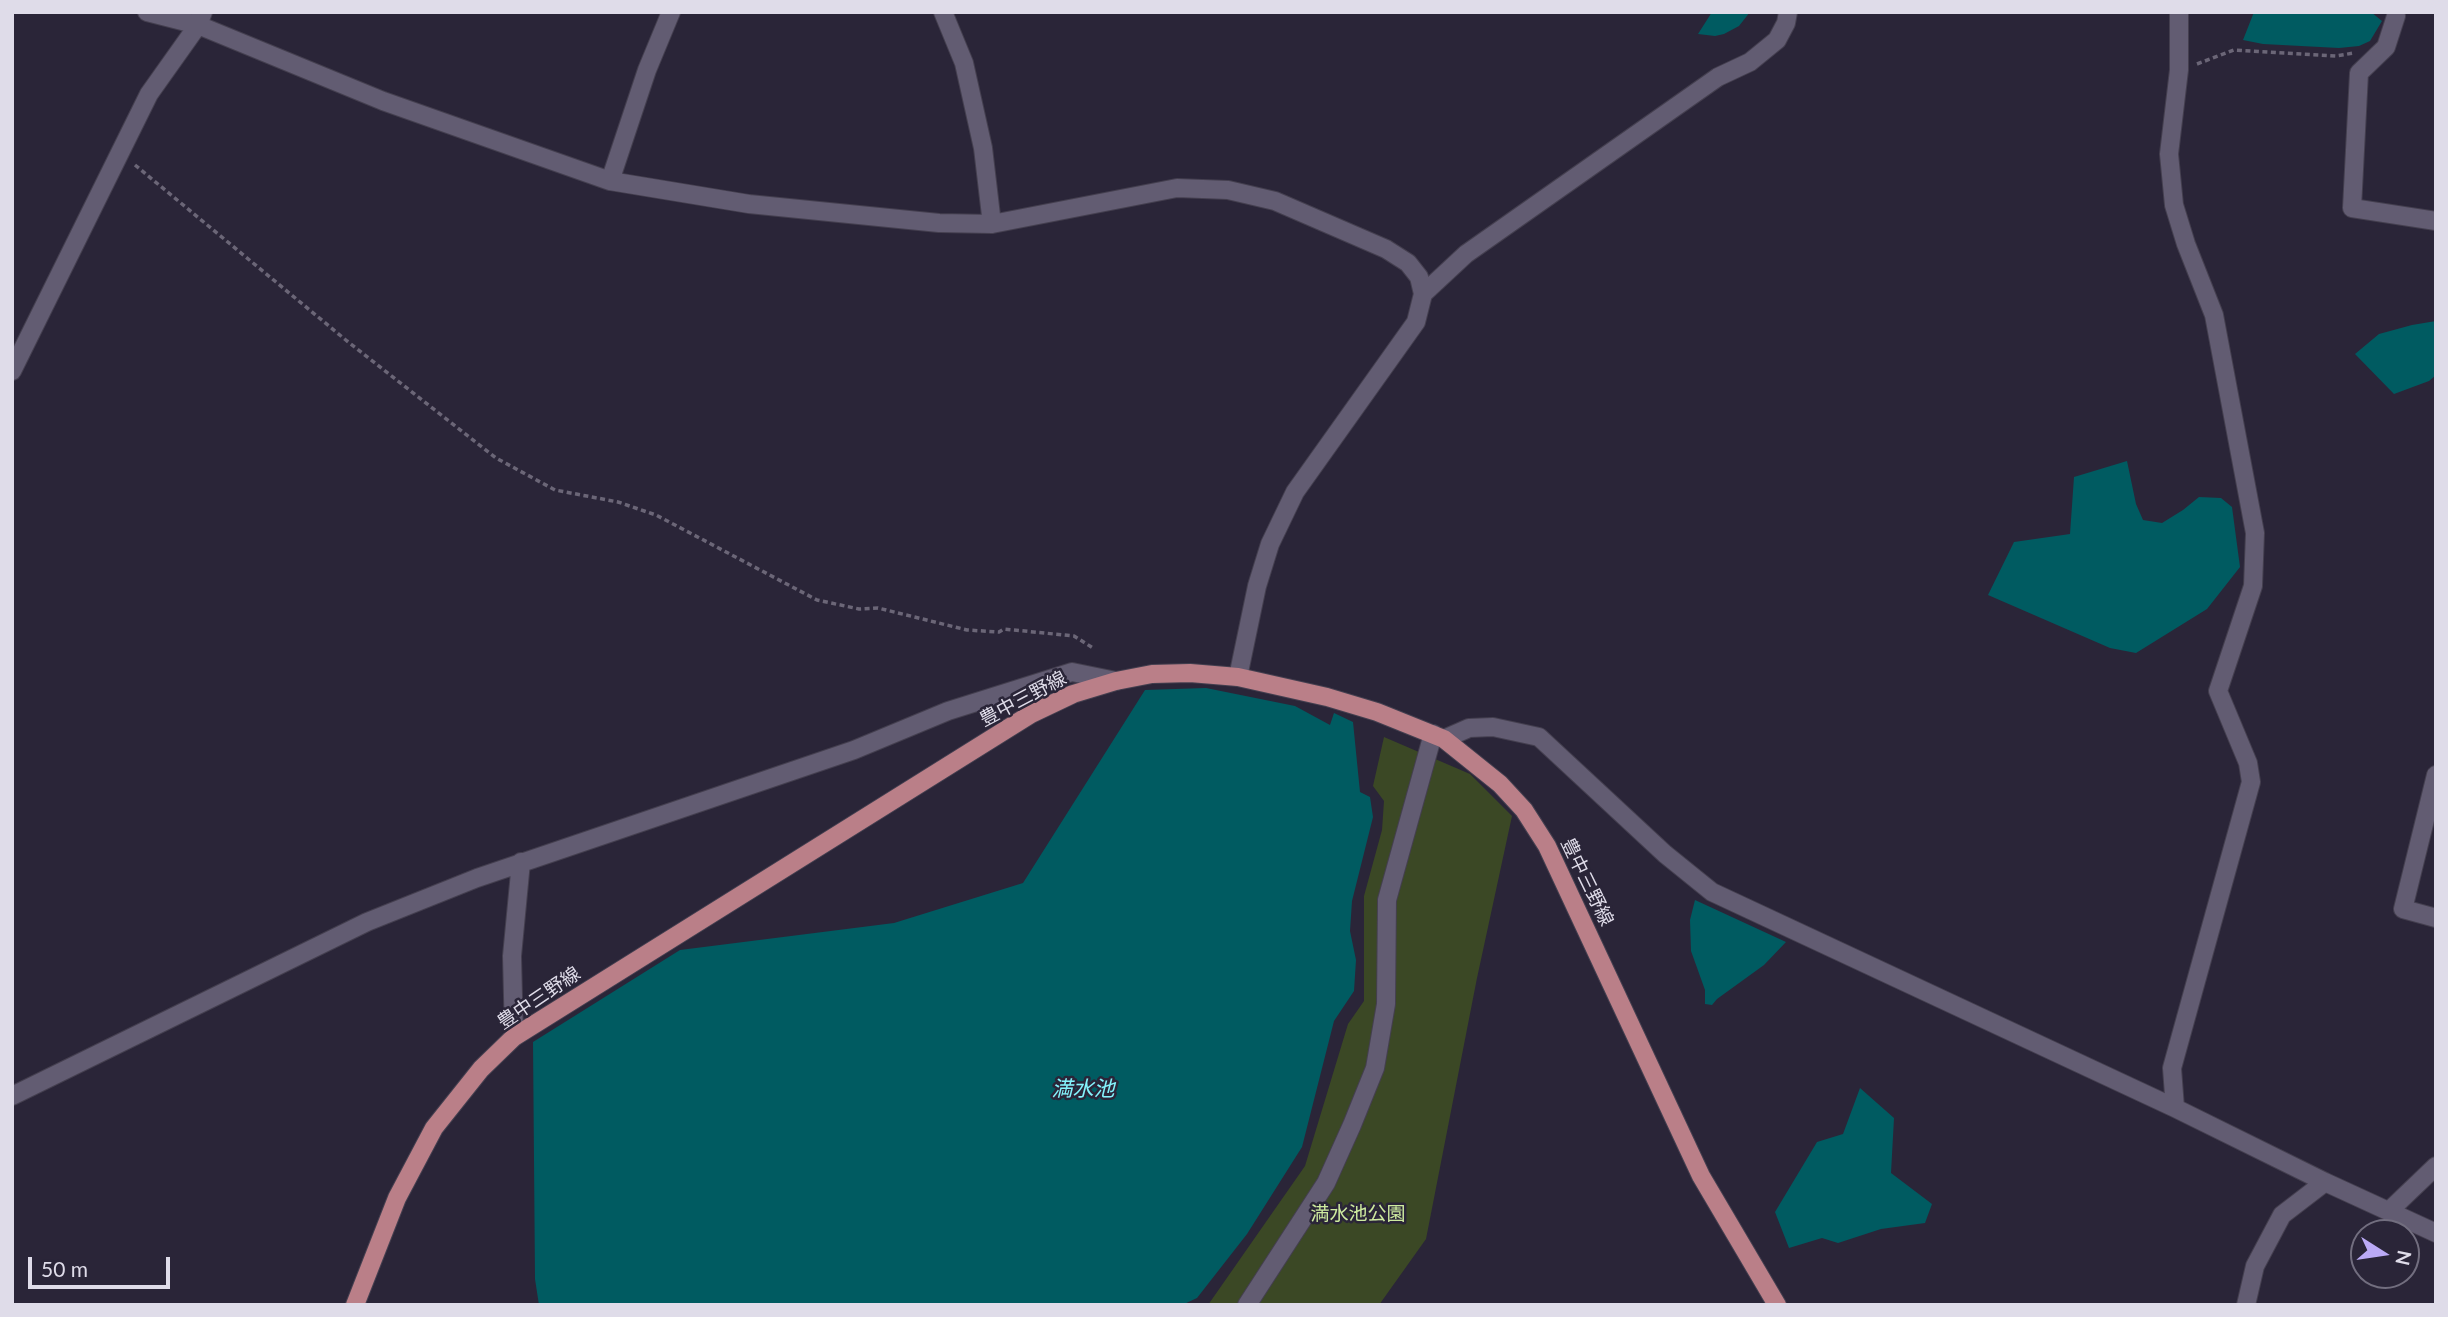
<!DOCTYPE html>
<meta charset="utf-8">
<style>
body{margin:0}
#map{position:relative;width:2448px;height:1317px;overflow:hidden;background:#2a2538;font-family:Lato,sans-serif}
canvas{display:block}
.frame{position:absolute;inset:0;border:14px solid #dfdce9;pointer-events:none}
.north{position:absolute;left:2350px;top:1219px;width:70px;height:70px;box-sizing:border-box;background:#2a2538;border:2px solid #726e7f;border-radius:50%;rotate:102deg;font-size:19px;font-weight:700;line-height:28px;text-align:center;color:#dfdce9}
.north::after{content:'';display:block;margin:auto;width:24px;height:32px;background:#bbaaf6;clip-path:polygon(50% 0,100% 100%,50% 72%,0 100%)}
.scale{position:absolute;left:28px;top:1257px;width:142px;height:32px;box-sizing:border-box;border:4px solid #dfdce9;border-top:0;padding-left:9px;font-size:21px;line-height:24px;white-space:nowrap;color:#dfdce9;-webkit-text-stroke:5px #2a2538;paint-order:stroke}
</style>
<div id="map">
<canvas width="2448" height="1317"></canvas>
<div class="frame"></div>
<div class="north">N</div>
<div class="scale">50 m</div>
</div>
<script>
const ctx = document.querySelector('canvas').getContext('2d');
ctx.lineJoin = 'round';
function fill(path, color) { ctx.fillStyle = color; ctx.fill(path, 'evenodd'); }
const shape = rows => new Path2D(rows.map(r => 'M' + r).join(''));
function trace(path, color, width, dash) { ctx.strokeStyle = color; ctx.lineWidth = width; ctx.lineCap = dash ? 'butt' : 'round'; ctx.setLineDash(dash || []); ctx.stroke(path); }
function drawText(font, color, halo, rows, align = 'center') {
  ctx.font = font + ' Lato,"Noto Sans JP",sans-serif'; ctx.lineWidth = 5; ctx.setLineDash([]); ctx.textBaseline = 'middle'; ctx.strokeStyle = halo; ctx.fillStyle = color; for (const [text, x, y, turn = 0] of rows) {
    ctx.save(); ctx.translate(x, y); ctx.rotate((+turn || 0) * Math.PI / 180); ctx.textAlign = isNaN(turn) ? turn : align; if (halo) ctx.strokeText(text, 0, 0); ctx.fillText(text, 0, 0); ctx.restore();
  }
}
const green = shape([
 [1384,737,1470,774,1512,816,1477,978,1426,1239,1379,1305,1208,1305,1305,1166,1348,1024,1364,1001,1364,896,1382,830,1384,801,1373,786]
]);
const water = shape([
 [1712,12,1750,12,1739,26,1724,34,1715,36,1698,34],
 [2254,12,2371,12,2382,21,2370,41,2359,46,2339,48,2263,44,2243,40],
 [2436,321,2436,375,2429,381,2394,394,2355,354,2379,334,2412,325],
 [2127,461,2136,504,2143,520,2162,523,2183,510,2199,497,2221,498,2232,507,2240,567,2207,609,2136,653,2110,648,1988,595,2014,542,2070,534,2074,477],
 [1206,688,1295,706,1330,725,1334,713,1353,722,1360,792,1370,797,1373,817,1352,901,1350,931,1356,960,1354,991,1334,1021,1302,1147,1247,1234,1197,1298,1182,1305,539,1305,535,1279,533,1042,680,950,894,923,1023,883,1145,690],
 [1695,900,1786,942,1764,965,1717,999,1712,1005,1705,1004,1705,990,1691,951,1690,920],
 [1860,1088,1894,1118,1891,1173,1932,1204,1925,1223,1881,1229,1838,1243,1822,1238,1789,1248,1775,1212,1817,1142,1843,1134]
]);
const path = shape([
 [2197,64,2234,50,2336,56,2354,53],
 [135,165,347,341,496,458,555,490,618,502,656,515,817,600,859,609,878,608,967,630,999,632,1004,629,1074,636,1093,648]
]);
const minor = shape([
 [147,12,198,25,383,101,610,181,749,204,939,223,992,224,1177,188,1228,190,1275,201,1386,249,1408,263,1419,277,1423,294,1416,322,1295,492,1270,544,1257,586,1238,677],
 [943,12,964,63,983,148,992,224],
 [2396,16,2386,47,2359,73,2352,208,2436,221],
 [610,181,647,70,671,12],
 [1423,294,1466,254,1718,77,1750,62,1777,40,1786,23,1788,12],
 [12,371,149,94,198,25,203,12],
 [1444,739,1469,728,1493,727,1539,737,1665,854,1712,892,2175,1108,2325,1182,2436,1233],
 [2436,775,2403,909,2436,918],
 [514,1037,512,956,521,862],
 [12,1096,367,922,477,878,854,750,948,711,1072,672,1116,681],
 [2175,1108,2172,1068,2251,782,2248,763,2218,691,2253,586,2255,533,2214,315,2186,244,2174,205,2169,154,2179,70,2179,12],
 [2389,1211,2436,1166],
 [1247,1305,1326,1183,1352,1125,1375,1068,1386,1004,1387,900,1433,734],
 [2246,1305,2255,1266,2282,1215,2325,1182]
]);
const major = shape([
 [355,1305,397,1198,434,1128,481,1069,514,1037,1031,714,1073,694,1116,681,1152,674,1190,673,1238,677,1327,697,1377,712,1444,739,1500,784,1524,810,1547,846,1701,1176,1777,1305]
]);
const streetNames = [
 ["豊中三野線",1023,699,-28],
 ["豊中三野線",1587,882,64],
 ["豊中三野線",539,998,-34]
];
const parkNames = [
 ["満水池公園",1358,1214]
];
const waterNames = [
 ["満水池",1083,1089]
];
fill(green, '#3b4825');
fill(water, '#005b61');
trace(minor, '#443f4f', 20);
trace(major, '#443f4f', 20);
trace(path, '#6b6677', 3.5, [5, 3.5]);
trace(minor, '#625c72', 18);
trace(major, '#ba7f88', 18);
drawText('19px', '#dfdce9', '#2a2538', streetNames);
drawText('19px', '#ceeb9f', '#2a2538', parkNames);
drawText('italic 21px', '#84f4fd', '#2a2538', waterNames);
</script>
